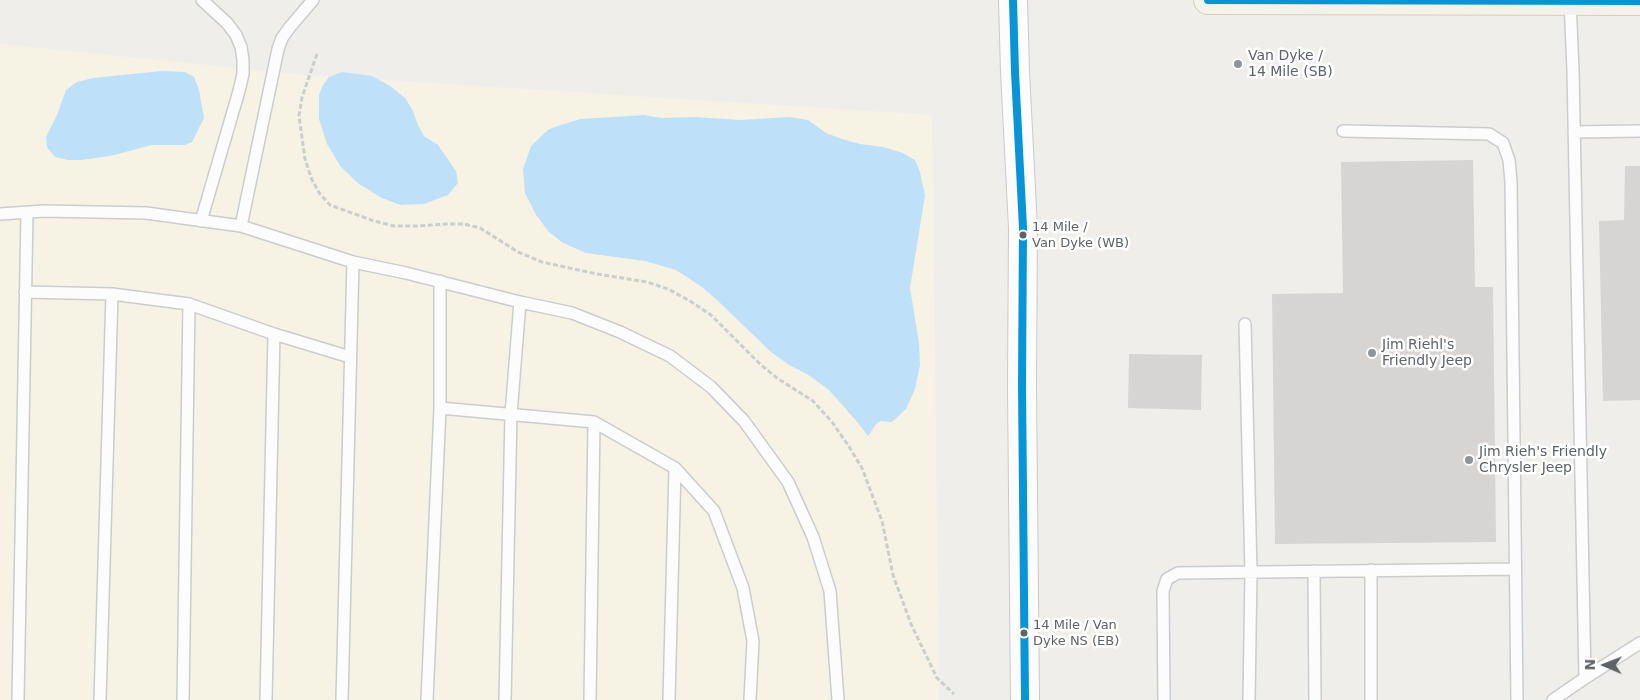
<!DOCTYPE html>
<style>
body{margin:0}
#map{position:relative;width:1640px;height:700px;overflow:hidden;background:#efeeea;font-family:"DejaVu Sans",sans-serif}
canvas{display:block}
.north{position:absolute;left:1580px;top:640px;width:50px;height:50px;-webkit-text-stroke:4px #fff;paint-order:stroke;rotate:271deg;font-size:14px;font-weight:700;line-height:20px;text-align:center;color:#5f6368}
.north::after{content:'';display:block;margin:auto;width:18px;height:22px;background:#5f6368;clip-path:polygon(50% 0,100% 100%,50% 72%,0 100%)}
</style>
<div id="map">
<canvas width="1640" height="700"></canvas>
<div class="north">N</div>
</div>
<script>
const ctx = document.querySelector('canvas').getContext('2d');
ctx.lineJoin = 'round';
function fill(path, color) { ctx.fillStyle = color; ctx.fill(path, 'evenodd'); }
const shape = rows => new Path2D(rows.map(r => 'M' + r).join(''));
function trace(path, color, width, dash) { ctx.strokeStyle = color; ctx.lineWidth = width; ctx.lineCap = dash ? 'butt' : 'round'; ctx.setLineDash(dash || []); ctx.stroke(path); }
function drawText(font, color, halo, rows, align = 'center') {
  ctx.font = font + ' "DejaVu Sans",sans-serif'; ctx.lineWidth = 5; ctx.setLineDash([]); ctx.textBaseline = 'middle'; ctx.strokeStyle = halo; ctx.fillStyle = color; for (const [text, x, y, turn = 0] of rows) {
    ctx.save(); ctx.translate(x, y); ctx.rotate((+turn || 0) * Math.PI / 180); ctx.textAlign = isNaN(turn) ? turn : align; if (halo) ctx.strokeText(text, 0, 0); ctx.fillText(text, 0, 0); ctx.restore();
  }
}
const commercial = shape([
 [0,44,306,75,932,115,939,700,0,700]
]);
const water = shape([
 [162,71,185,72,194,77,199,90,204,118,192,142,185,145,152,145,110,156,82,160,68,160,55,157,47,147,46,137,57,115,66,90,77,82,93,78],
 [342,72,372,76,390,86,405,98,413,111,418,125,424,136,438,145,456,171,458,183,448,195,424,204,400,205,382,198,359,184,341,167,327,144,319,119,319,95,323,85,329,77],
 [644,115,662,118,694,117,741,120,789,117,808,120,826,133,845,140,860,144,883,147,903,153,915,160,920,172,925,195,910,288,919,343,920,365,915,389,906,409,892,422,880,421,876,424,868,436,859,424,829,390,807,374,789,365,771,352,717,300,702,287,676,270,645,261,586,253,563,243,549,232,536,215,525,193,523,169,531,146,549,129,580,119]
]);
const building = shape([
 [1473,160,1475,287,1493,287,1496,542,1275,544,1272,294,1343,293,1341,162],
 [1625,166,1640,166,1640,400,1603,401,1599,221,1624,220],
 [1129,354,1202,355,1201,410,1128,408]
]);
const path = shape([
 [317,54,302,97,299,116,305,159,312,180,320,194,330,205,374,221,394,226,416,226,446,224,464,224,480,228,518,252,542,262,597,274,647,282,668,289,690,301,711,315,760,364,777,378,813,401,832,422,848,445,862,468,882,521,893,575,911,624,937,678,954,694]
]);
const service = shape([
 [1570,1,1573,70,1585,678,1640,643],
 [1343,131,1489,134,1503,143,1509,160,1511,181,1517,700],
 [1574,132,1640,131],
 [0,214,44,211,146,213,241,226,353,262,406,273,520,302,572,313,620,332,670,356,711,387,744,421,788,482,813,537,830,591,838,700],
 [201,221,239,91,243,74,243,60,241,47,236,35,227,23,202,0],
 [241,226,278,49,282,38,290,27,313,0],
 [25,292,112,294,189,304,274,334,350,357],
 [1245,324,1251,572,1249,700],
 [440,408,594,422,675,468,714,511,743,588,753,641,750,700],
 [1371,570,1371,700],
 [1314,571,1315,700],
 [18,700,27,213],
 [100,700,112,294],
 [183,700,189,304],
 [266,700,274,334],
 [342,700,353,262],
 [427,700,440,408,440,281],
 [505,700,511,414,520,302],
 [590,700,594,422],
 [669,700,675,468],
 [1164,700,1163,591,1167,579,1178,573,1515,569],
 [1553,700,1585,678]
]);
const secondary = shape([
 [1013,0,1015,72,1023,228,1022,386,1025,700]
]);
const primary = shape([
 [1208,0,1640,1]
]);
const bus1 = shape([
 [1013,0,1015,72,1023,228,1022,386,1025,700],
 [1208,0,1640,1]
]);
const markers = [
 [1238,64,5,"#919496"],
 [1023,235,4.5,"#5f6368"],
 [1372,353,5,"#919496"],
 [1469,460,5,"#919496"],
 [1024,633,4.5,"#5f6368"]
];
const busNames = [
 ["14 Mile /",1032,228],
 ["Van Dyke (WB)",1032,244],
 ["14 Mile / Van",1033,626],
 ["Dyke NS (EB)",1033,642]
];
const poiNames = [
 ["Van Dyke /",1248,56],
 ["14 Mile (SB)",1248,72],
 ["Jim Riehl's",1382,345],
 ["Friendly Jeep",1382,361],
 ["Jim Rieh's Friendly",1479,452],
 ["Chrysler Jeep",1479,468]
];
fill(commercial, '#f7f3e4');
fill(water, '#bfe0f9');
fill(building, '#d6d5d3');
trace(service, '#cbcccc', 14);
trace(secondary, '#cacacb', 30);
trace(primary, '#d7ceb8', 30);
trace(path, '#cacfcc', 3, [5, 2.5]);
trace(service, '#fdfcfc', 11);
trace(secondary, '#fdfcfc', 28);
trace(primary, '#f4f2e9', 28);
trace(bus1, '#0696d7', 8);
for (const [x, y, r, color] of markers) { const dot = new Path2D(); dot.arc(x, y, r, 0, 2 * Math.PI); ctx.fillStyle = color; ctx.fill(dot); trace(dot, '#fff', 2); }
drawText('13px', '#5f6368', '#fff', busNames, 'left');
drawText('14px', '#5f6368', '#fff', poiNames, 'left');
</script>
